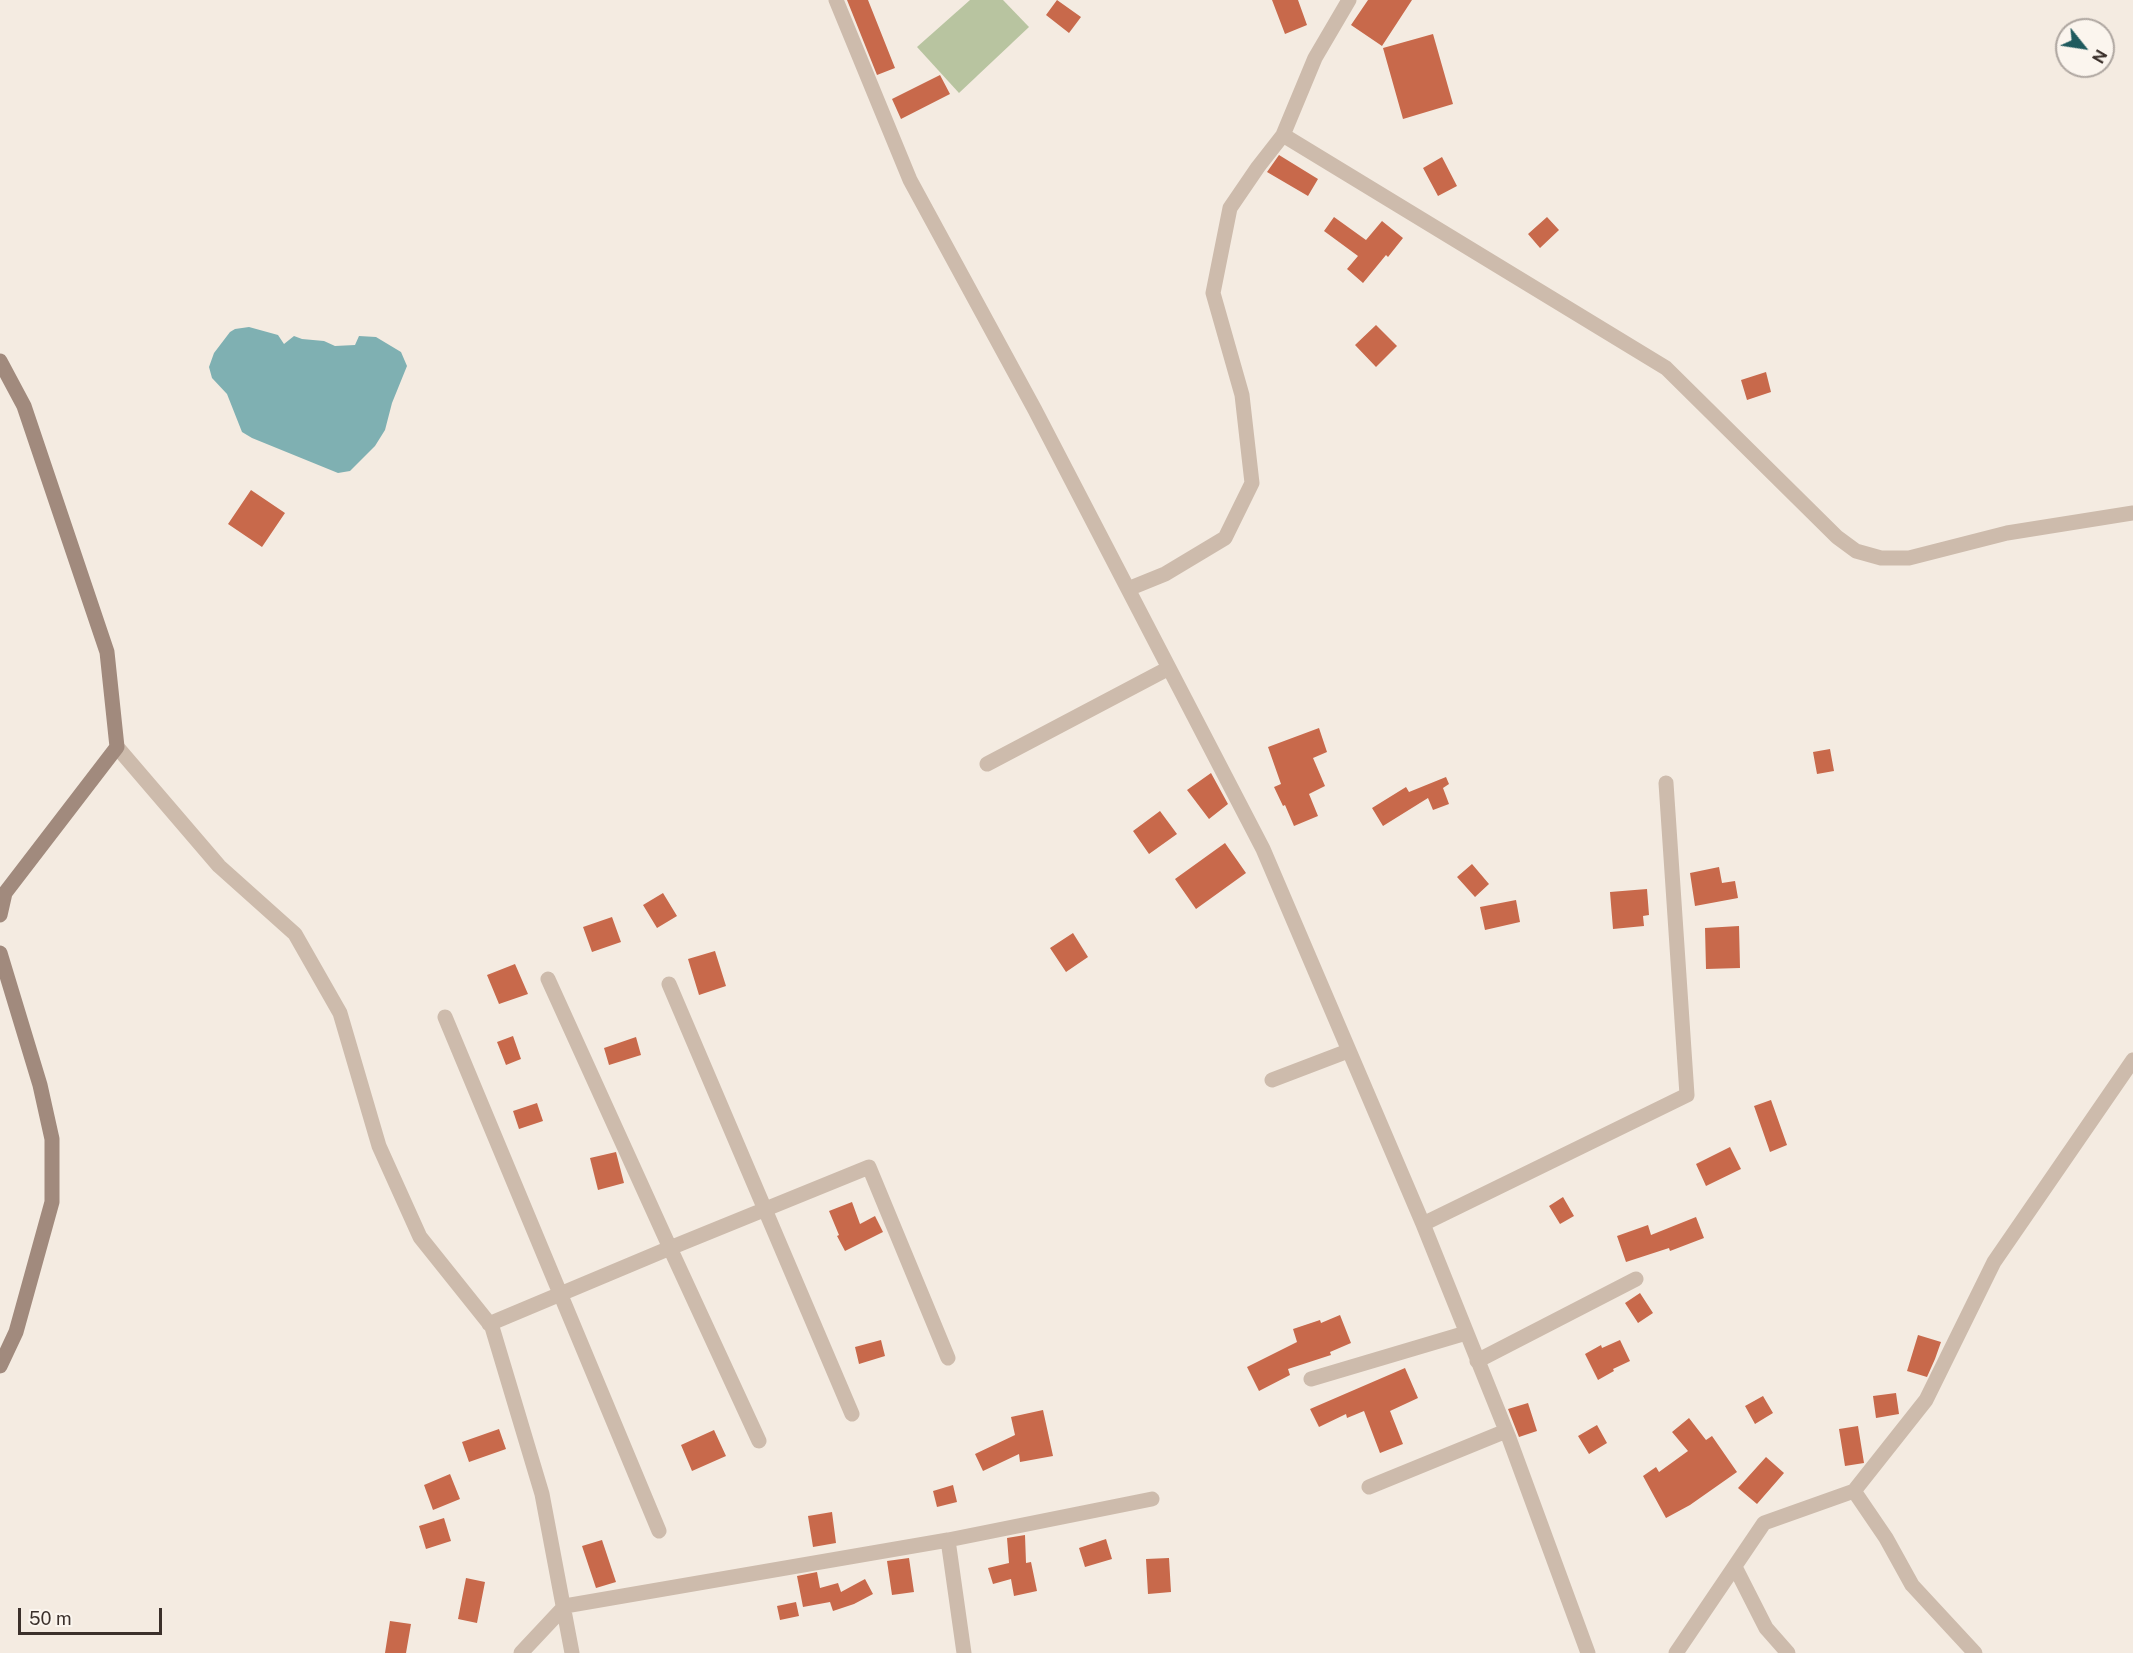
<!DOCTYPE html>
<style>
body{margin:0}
#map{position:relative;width:2133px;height:1653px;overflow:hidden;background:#f4ebe1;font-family:"Public Sans",sans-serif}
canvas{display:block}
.north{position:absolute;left:2055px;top:18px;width:60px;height:60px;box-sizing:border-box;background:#fbf5ee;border:2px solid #aea6a0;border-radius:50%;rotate:120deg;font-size:16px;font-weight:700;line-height:24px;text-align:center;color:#3b302b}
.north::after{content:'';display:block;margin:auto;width:21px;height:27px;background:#1f5a5e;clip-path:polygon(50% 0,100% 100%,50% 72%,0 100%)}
.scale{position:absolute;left:18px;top:1608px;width:144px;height:27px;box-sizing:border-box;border:3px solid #3b302b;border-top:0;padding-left:8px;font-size:18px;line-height:21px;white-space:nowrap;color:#3b302b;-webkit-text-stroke:4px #fbf5ee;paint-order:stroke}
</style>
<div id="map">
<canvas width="2133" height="1653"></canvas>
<div class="north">N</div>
<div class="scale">50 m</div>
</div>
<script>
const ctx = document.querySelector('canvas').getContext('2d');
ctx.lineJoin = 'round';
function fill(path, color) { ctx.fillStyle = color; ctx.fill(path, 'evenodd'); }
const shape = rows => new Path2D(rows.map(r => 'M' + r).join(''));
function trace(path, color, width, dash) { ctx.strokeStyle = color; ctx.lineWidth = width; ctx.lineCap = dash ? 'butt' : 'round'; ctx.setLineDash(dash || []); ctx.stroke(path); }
const green = shape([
 [970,0,1003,0,1029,27,959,93,917,47]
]);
const water = shape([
 [249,327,278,335,284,344,294,336,302,339,324,341,335,346,355,345,359,336,376,337,401,352,407,366,392,403,385,430,375,446,350,471,338,473,252,438,242,432,227,394,212,378,209,367,214,353,230,332,235,329]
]);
const building = shape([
 [847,0,868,0,895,68,877,75],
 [1057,0,1081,17,1069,33,1046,15],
 [1272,0,1298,0,1307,25,1285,34],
 [1368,0,1412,0,1382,46,1351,25],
 [1433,34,1453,104,1403,119,1383,48],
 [940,75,950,94,901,119,892,99],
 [1279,155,1318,179,1308,196,1267,172],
 [1442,157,1457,186,1438,196,1423,168],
 [1334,217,1366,240,1382,221,1403,238,1388,257,1386,255,1363,283,1347,269,1358,256,1324,231],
 [1547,217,1559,230,1540,248,1528,234],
 [1376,325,1397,346,1376,367,1355,345],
 [1766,372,1771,392,1747,400,1741,380],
 [251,490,285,513,262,547,228,524],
 [1319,728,1327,752,1313,758,1325,786,1309,794,1318,816,1294,826,1285,805,1283,806,1274,787,1281,784,1268,747],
 [1830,749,1834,771,1817,774,1813,752],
 [1211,773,1228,804,1209,819,1187,790],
 [1446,777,1449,784,1443,788,1449,804,1433,810,1428,798,1383,826,1372,808,1406,787,1409,792],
 [1160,811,1177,834,1149,854,1133,831],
 [1225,843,1246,873,1196,909,1175,879],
 [1472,864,1489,884,1475,897,1457,877],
 [1719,867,1722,883,1735,881,1738,898,1695,906,1690,873],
 [1647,889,1649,915,1643,916,1644,926,1613,929,1610,892],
 [663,893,677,916,657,928,643,905],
 [1516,900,1520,922,1485,930,1480,907],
 [612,917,621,942,592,952,583,927],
 [1739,926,1740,968,1706,969,1705,928],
 [1073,933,1088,957,1066,972,1050,948],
 [715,951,726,986,699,995,688,959],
 [515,964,528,994,499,1004,487,975],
 [513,1036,521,1059,506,1065,497,1042],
 [636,1037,641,1055,609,1065,604,1048],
 [1771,1100,1787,1145,1770,1152,1754,1106],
 [537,1103,543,1121,519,1129,513,1111],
 [1730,1147,1741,1169,1706,1186,1696,1164],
 [616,1152,624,1183,598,1190,590,1158],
 [1563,1197,1574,1216,1560,1224,1549,1206],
 [852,1202,860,1224,875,1216,883,1232,845,1251,837,1236,839,1235,829,1211],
 [1696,1217,1704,1238,1670,1251,1669,1248,1626,1262,1617,1236,1648,1225,1651,1235],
 [1640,1293,1653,1313,1638,1323,1625,1303],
 [1340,1315,1351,1343,1330,1352,1331,1355,1288,1369,1290,1375,1259,1391,1247,1367,1297,1342,1293,1329,1320,1320,1321,1323],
 [1918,1335,1941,1342,1935,1359,1927,1377,1907,1371],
 [881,1340,885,1356,859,1364,855,1347],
 [1620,1340,1630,1361,1613,1369,1614,1371,1598,1380,1585,1354,1601,1345,1602,1348],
 [1405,1368,1418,1398,1390,1411,1403,1444,1380,1453,1364,1411,1347,1418,1346,1414,1319,1427,1310,1409],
 [1896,1393,1899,1414,1876,1418,1873,1396],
 [1763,1396,1773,1413,1755,1424,1745,1406],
 [1528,1403,1537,1431,1519,1437,1508,1409],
 [1043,1410,1053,1456,1020,1462,1019,1454,983,1471,975,1454,1015,1435,1011,1417],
 [1689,1418,1706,1440,1712,1436,1737,1472,1690,1505,1666,1518,1643,1476,1656,1467,1659,1472,1688,1451,1672,1432],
 [1597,1425,1607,1443,1589,1454,1578,1436],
 [1858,1426,1864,1463,1845,1466,1839,1429],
 [499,1429,506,1449,469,1462,462,1442],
 [714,1430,726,1456,692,1471,681,1445],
 [1766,1457,1784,1473,1757,1504,1738,1488],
 [450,1474,460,1499,433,1510,424,1485],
 [953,1485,957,1502,937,1507,933,1491],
 [832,1512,836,1543,813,1547,808,1516],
 [444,1518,451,1541,426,1549,419,1526],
 [1025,1535,1026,1563,1031,1562,1037,1591,1014,1596,1011,1579,993,1584,988,1568,1009,1563,1007,1538],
 [1106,1539,1112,1559,1085,1567,1079,1548],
 [602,1540,616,1582,596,1588,582,1546],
 [909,1558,914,1592,892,1595,887,1561],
 [1169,1558,1171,1592,1148,1594,1146,1559],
 [817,1572,820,1588,838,1583,841,1592,865,1579,873,1594,854,1604,833,1611,830,1602,803,1607,797,1576],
 [466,1578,485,1582,477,1623,458,1619],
 [796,1602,799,1616,780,1620,777,1606],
 [390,1621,411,1624,406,1653,385,1653]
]);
const street = shape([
 [836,0,910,180,1035,410,1263,849,1423,1224,1509,1438,1588,1653],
 [1283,135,1315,58,1349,0],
 [1128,589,1165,574,1225,538,1252,483,1242,395,1213,293,1230,208,1258,167,1283,135,1666,368,1837,537,1856,551,1881,558,1909,558,2007,533,2133,513],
 [117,747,219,866,295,934,340,1013,379,1146,420,1237,492,1327,542,1494,572,1653],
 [987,764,1169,668],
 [669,984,852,1414],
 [445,1017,659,1531],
 [1272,1080,1348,1051],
 [1423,1224,1687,1095,1666,783],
 [489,1324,670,1248,548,979],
 [1477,1361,1636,1279],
 [1311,1379,1466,1333],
 [759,1441,670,1248,869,1167,948,1358],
 [1369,1487,1506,1431],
 [1854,1491,1886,1538,1912,1585,1975,1653],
 [948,1540,964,1653],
 [1735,1567,1766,1628,1788,1653],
 [521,1653,565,1606,948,1540,1152,1499],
 [1676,1653,1764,1523,1854,1491,1926,1400,1994,1262,2133,1060]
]);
const secondary = shape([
 [0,361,24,406,107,652,117,747,5,893,0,915],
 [0,953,40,1085,52,1139,52,1202,16,1332,0,1366]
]);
fill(green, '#b8c4a0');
fill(water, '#7fb0b2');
fill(building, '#c8694b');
trace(street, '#cdbbac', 15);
trace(secondary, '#a18a7d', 15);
</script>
